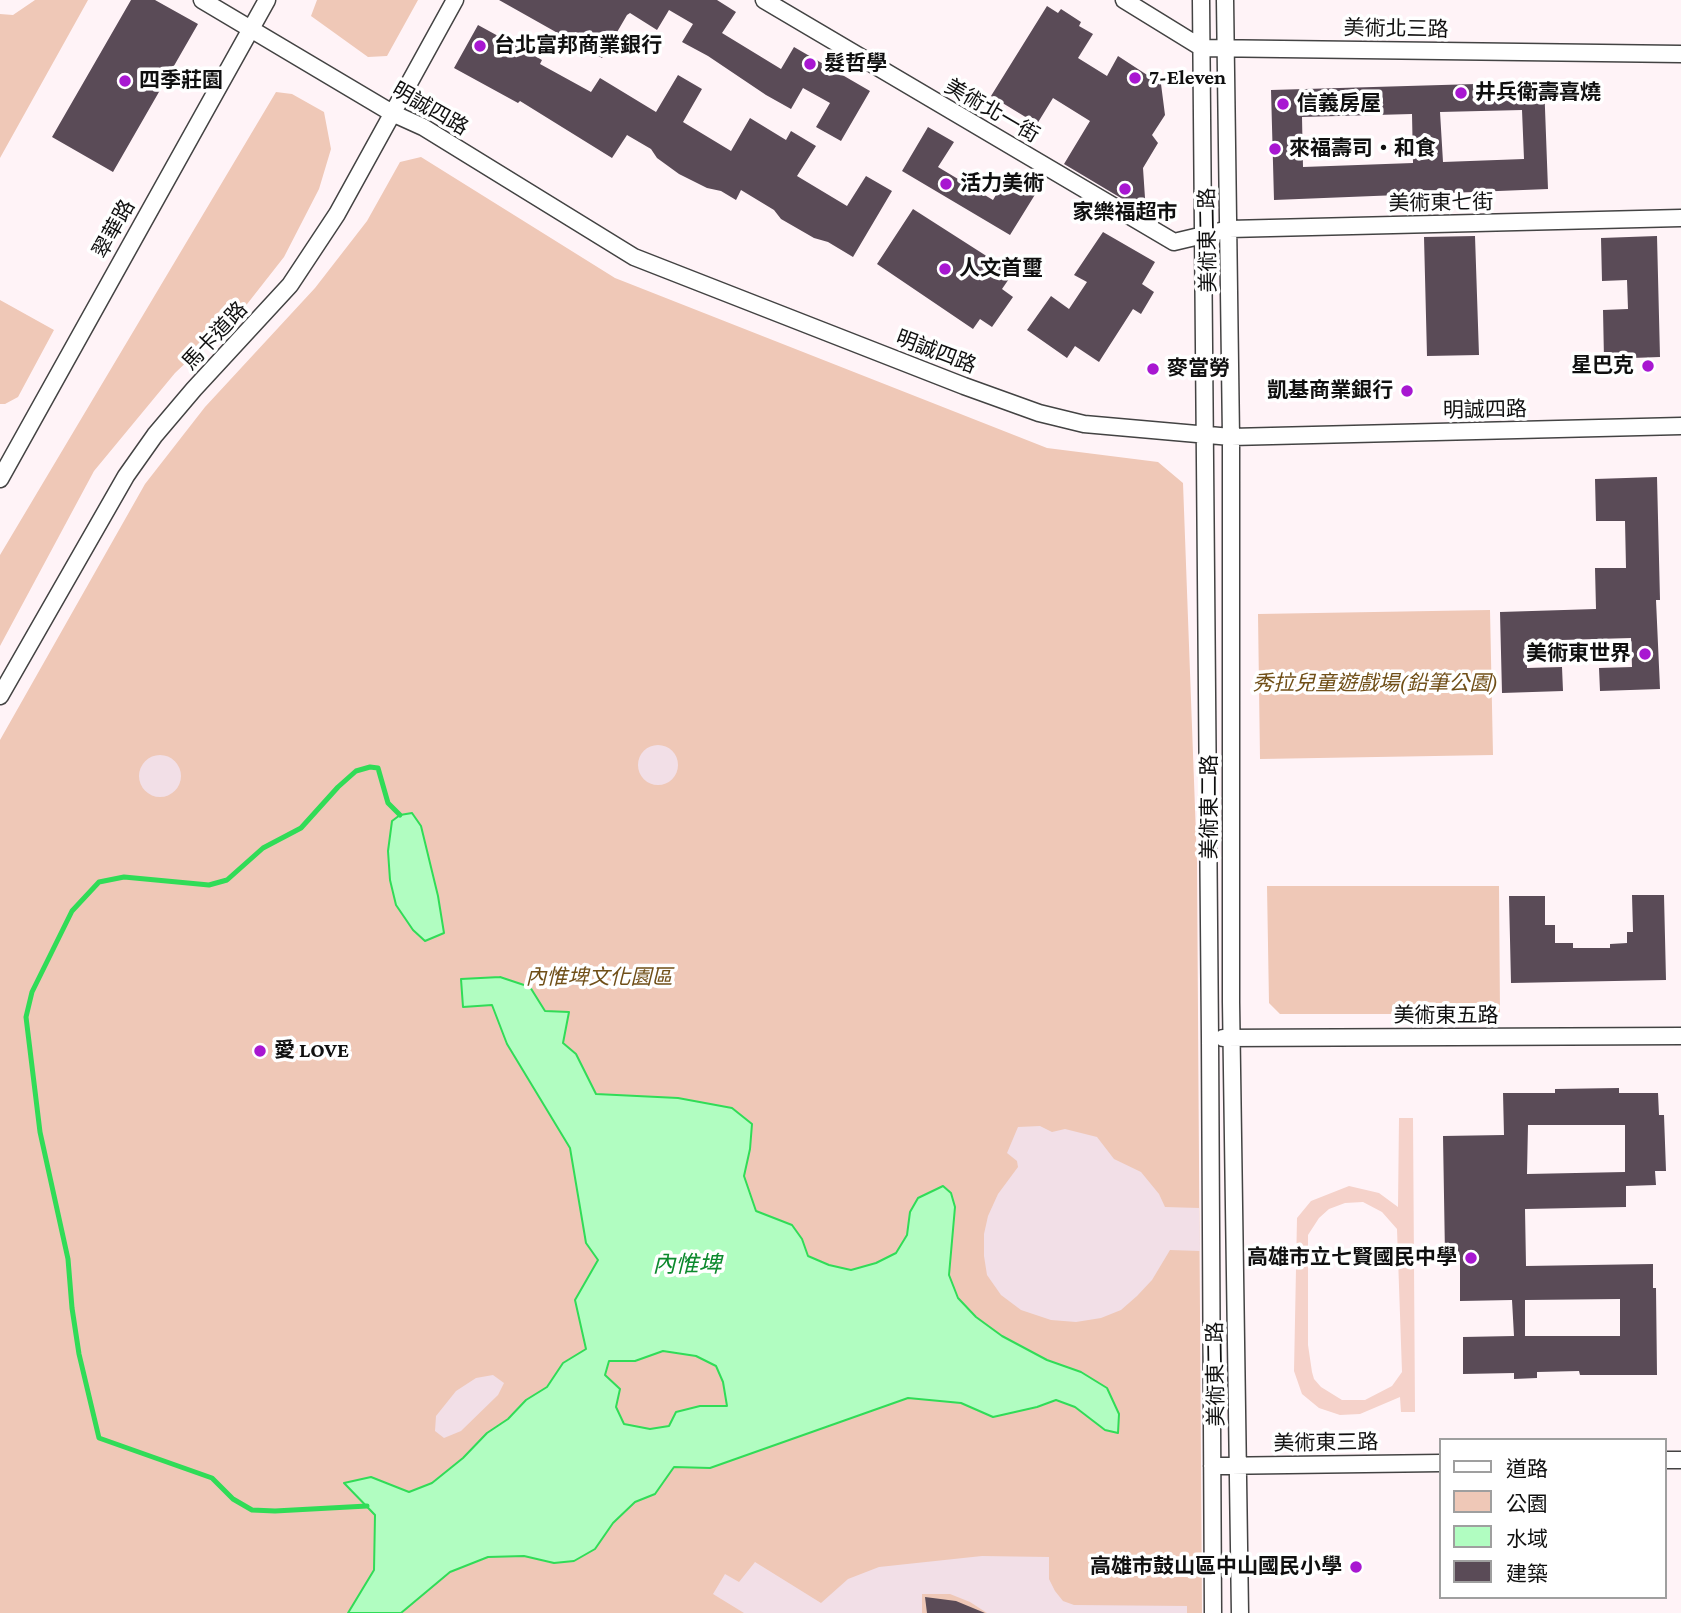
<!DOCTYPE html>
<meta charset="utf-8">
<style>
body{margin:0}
#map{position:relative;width:1681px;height:1613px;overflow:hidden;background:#fff3f7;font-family:"Crimson Pro","Noto Sans TC",serif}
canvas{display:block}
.legend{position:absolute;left:1439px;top:1438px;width:228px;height:161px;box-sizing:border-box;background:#fff;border:2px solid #9f9f9f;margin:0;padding:9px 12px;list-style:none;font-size:21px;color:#101010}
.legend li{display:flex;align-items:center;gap:14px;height:35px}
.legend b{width:35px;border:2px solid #9f9f9f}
</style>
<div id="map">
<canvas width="1681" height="1613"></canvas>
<ul class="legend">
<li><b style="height:9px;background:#fff"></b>道路</li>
<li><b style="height:19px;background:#efc8b7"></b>公園</li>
<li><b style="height:19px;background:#b1fdc1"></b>水域</li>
<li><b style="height:19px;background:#5a4b57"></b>建築</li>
</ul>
</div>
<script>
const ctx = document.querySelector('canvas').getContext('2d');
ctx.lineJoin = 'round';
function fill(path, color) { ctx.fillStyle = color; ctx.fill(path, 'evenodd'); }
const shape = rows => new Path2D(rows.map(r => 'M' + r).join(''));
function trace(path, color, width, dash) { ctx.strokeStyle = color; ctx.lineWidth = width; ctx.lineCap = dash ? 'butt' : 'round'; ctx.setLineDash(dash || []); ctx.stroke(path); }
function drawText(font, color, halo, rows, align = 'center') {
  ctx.font = font + ' "Crimson Pro","Noto Sans TC",serif'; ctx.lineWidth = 7; ctx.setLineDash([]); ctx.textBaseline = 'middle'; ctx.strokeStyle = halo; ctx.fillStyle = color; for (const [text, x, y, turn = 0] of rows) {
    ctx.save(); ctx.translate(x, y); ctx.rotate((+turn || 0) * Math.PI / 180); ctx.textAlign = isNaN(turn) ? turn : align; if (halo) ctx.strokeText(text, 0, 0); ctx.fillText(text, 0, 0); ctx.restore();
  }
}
const green = shape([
 [35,0,88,0,0,158,0,14,13,15],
 [317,0,418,0,387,56,368,57,311,16],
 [276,92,292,94,324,112,331,149,319,189,284,257,244,308,175,373,94,471,0,646,0,555],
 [421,157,615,278,1047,448,1158,462,1183,483,1197,862,1202,1613,0,1613,0,740,145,484,205,407,315,288,367,221,400,162],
 [0,300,54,330,18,397,5,404,0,404],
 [1490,610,1493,755,1260,759,1258,614],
 [1267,886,1499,886,1500,1014,1280,1014,1269,1003]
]);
const pitch = shape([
 [1399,1118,1413,1118,1415,1412,1401,1412,1400,1397,1360,1414,1340,1415,1319,1408,1302,1394,1294,1371,1297,1218,1311,1201,1349,1186,1379,1193,1398,1207],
 [1363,1202,1382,1212,1397,1229,1402,1372,1392,1386,1365,1400,1342,1400,1321,1387,1314,1379,1312,1372,1308,1345,1308,1235,1319,1218,1329,1209,1345,1203]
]);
const plaza = shape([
 '638 765a20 20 0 1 1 40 0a20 20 0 1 1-40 0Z',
 '139 776a21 21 0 1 1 42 0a21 21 0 1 1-42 0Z',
 [1040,1126,1052,1132,1065,1129,1097,1137,1114,1159,1141,1172,1159,1194,1165,1207,1199,1208,1200,1251,1170,1250,1152,1280,1137,1296,1121,1310,1101,1318,1076,1322,1051,1320,1021,1310,1001,1295,987,1275,984,1256,984,1234,988,1216,998,1194,1018,1167,1017,1161,1007,1153,1018,1127],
 [493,1375,504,1383,498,1395,461,1431,444,1438,435,1431,436,1416,456,1391,476,1378],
 [982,1556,1049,1557,1049,1579,1055,1591,1063,1601,1074,1605,1187,1606,1187,1613,987,1613,970,1602,950,1594,922,1594,922,1613,744,1613,713,1594,725,1574,739,1582,755,1562,821,1603,848,1579,879,1567]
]);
const water = shape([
 [412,813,421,826,438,896,444,933,425,941,413,930,396,905,390,880,388,851,392,821,400,815,412,813],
 [500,977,530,987,545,1011,569,1012,563,1043,576,1054,596,1094,678,1098,732,1108,752,1124,750,1149,744,1176,756,1211,792,1225,802,1239,808,1256,829,1265,851,1270,876,1263,896,1253,907,1235,910,1212,918,1198,943,1186,951,1193,955,1207,949,1275,958,1298,976,1317,1002,1336,1047,1360,1081,1372,1107,1388,1119,1414,1118,1433,1105,1430,1075,1407,1056,1400,1037,1407,993,1417,961,1403,908,1398,710,1468,674,1467,655,1494,635,1502,613,1523,595,1549,574,1561,554,1563,524,1556,488,1557,450,1572,401,1613,348,1613,374,1570,375,1515,344,1483,371,1477,409,1492,432,1483,463,1458,487,1433,508,1419,526,1400,547,1387,563,1363,586,1349,575,1300,598,1260,586,1243,570,1148,507,1044,492,1005,463,1007,461,979,500,977],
 [663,1351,696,1356,716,1366,723,1382,727,1406,700,1406,676,1412,669,1426,650,1429,624,1424,616,1407,620,1389,605,1375,609,1361,635,1361,663,1351]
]);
const stream = shape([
 [367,1506,275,1511,252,1510,233,1499,212,1478,99,1438,79,1354,72,1308,68,1259,40,1132,26,1017,32,992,72,911,99,882,124,877,209,885,227,880,263,848,301,828,338,787,356,771,370,767,378,768,388,803,400,815]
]);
const building = shape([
 [131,0,155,0,198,24,113,172,52,137],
 [499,0,717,0,736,12,722,33,781,69,794,47,870,91,841,141,816,127,830,103,803,88,791,109,766,95,708,56,682,42,693,24,669,10,657,30,630,13,627,15,602,58],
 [1047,6,1058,13,1061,9,1081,22,1079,26,1093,34,1078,58,1107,76,1118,56,1161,84,1165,115,1152,135,1158,143,1143,168,1146,213,1064,164,1090,121,1053,98,1037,124,991,96],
 [478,25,542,60,540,64,591,92,600,78,656,112,678,75,702,89,683,122,731,151,750,118,786,140,791,131,816,146,797,176,847,206,866,176,892,191,853,257,828,242,814,238,781,219,774,210,741,190,736,200,721,191,707,188,679,174,657,158,651,149,627,135,612,158,520,101,518,103,454,68],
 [1544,82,1548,189,1274,200,1271,90],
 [1522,110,1524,159,1443,162,1440,112],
 [1412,114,1413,163,1303,167,1302,117],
 [928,127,954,142,938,167,993,200,1007,176,1036,193,1010,235,902,171],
 [913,209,1013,273,1002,289,1013,297,992,327,980,319,973,329,877,264],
 [1103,232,1155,262,1142,284,1154,292,1141,314,1133,309,1099,362,1075,346,1067,358,1027,330,1051,296,1069,309,1087,282,1074,275],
 [1475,236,1479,355,1427,356,1424,237],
 [1657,236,1660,357,1604,359,1603,310,1628,309,1627,280,1602,281,1601,238],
 [1657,477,1660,600,1656,600,1660,689,1600,691,1599,668,1632,667,1631,638,1526,641,1527,668,1562,667,1563,691,1502,693,1500,612,1596,609,1595,568,1626,568,1625,521,1596,521,1595,479],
 [1632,895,1664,895,1666,980,1511,983,1509,896,1545,896,1545,925,1555,925,1555,943,1573,943,1573,948,1610,948,1610,944,1627,943,1627,932,1633,932],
 [1619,1088,1619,1093,1658,1093,1659,1115,1664,1115,1666,1171,1655,1171,1656,1185,1626,1186,1626,1207,1525,1209,1526,1266,1653,1264,1653,1288,1656,1288,1657,1375,1580,1375,1579,1371,1537,1372,1537,1378,1514,1379,1514,1373,1463,1374,1463,1337,1514,1336,1512,1300,1460,1301,1460,1255,1445,1255,1443,1136,1504,1135,1503,1093,1555,1093,1555,1089],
 [1528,1125,1625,1125,1625,1172,1527,1174],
 [1620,1299,1620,1336,1525,1336,1525,1300],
 [925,1597,956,1601,985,1613,927,1613]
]);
const minor = shape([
 [202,0,392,113,423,127,634,257,964,386,1039,413,1084,424,1231,437,1681,426],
 [764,0,1174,242,1229,229,1681,218],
 [1124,0,1202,48,1681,54],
 [1201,0,1210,1038,1213,1613],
 [1225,0,1231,437,1231,1002,1240,1613],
 [0,479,267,0],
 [0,696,126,476,155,435,194,389,290,285,337,214,455,0],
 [1223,1038,1681,1036],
 [1665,1460,1681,1460],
 [1212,1466,1441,1463]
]);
const markers = [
 [480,46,7,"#a817d1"],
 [810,64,7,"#a817d1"],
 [1135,78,7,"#a817d1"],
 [125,81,7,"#a817d1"],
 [1461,93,7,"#a817d1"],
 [1283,104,7,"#a817d1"],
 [1275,149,7,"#a817d1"],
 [946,184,7,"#a817d1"],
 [1125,189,7,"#a817d1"],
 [945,269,7,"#a817d1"],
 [1648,366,7,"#a817d1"],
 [1153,369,7,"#a817d1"],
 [1407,391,7,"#a817d1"],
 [1645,654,7,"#a817d1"],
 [260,1051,7,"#a817d1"],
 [1471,1258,7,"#a817d1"],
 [1356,1567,7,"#a817d1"]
];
const streetNames = [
 ["美術北三路",1396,29,1],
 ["明誠四路",430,109,30],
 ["美術北一街",992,111,30],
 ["美術東七街",1441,203,-1],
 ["翠華路",114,229,-61],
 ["美術東二路",1208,240,-91],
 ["馬卡道路",215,336,-47],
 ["明誠四路",936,352,21],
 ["明誠四路",1485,410,-1],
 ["美術東二路",1210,807,-90],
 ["美術東五路",1446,1016],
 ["美術東二路",1216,1374,-91],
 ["美術東三路",1326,1443,-1]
];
const poiNames = [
 ["台北富邦商業銀行",494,46],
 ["髮哲學",824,64],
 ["7-Eleven",1149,78],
 ["四季莊園",139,81],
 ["井兵衛壽喜燒",1475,93],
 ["信義房屋",1297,104],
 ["來福壽司‧和食",1289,149],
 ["活力美術",960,184],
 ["家樂福超市",1125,213,"center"],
 ["人文首璽",959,269],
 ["星巴克",1634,366,"right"],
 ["麥當勞",1167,369],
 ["凱基商業銀行",1393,391,"right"],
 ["美術東世界",1631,654,"right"],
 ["愛 LOVE",274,1051],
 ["高雄市立七賢國民中學",1457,1258,"right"],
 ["高雄市鼓山區中山國民小學",1342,1567,"right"]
];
const parkNames = [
 ["秀拉兒童遊戲場(鉛筆公園)",1375,684],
 ["內惟埤文化園區",599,978]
];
const waterNames = [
 ["內惟埤",687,1265]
];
fill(green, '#efc8b7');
fill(pitch, '#f5d2ca');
fill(plaza, '#f2dfe7');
fill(water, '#b1fdc1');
trace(water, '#30dc57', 2);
trace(stream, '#30dc57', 5);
fill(building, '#5a4b57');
trace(minor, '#434343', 19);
trace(minor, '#fff', 16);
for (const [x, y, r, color] of markers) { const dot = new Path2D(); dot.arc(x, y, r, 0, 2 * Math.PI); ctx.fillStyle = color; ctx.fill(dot); trace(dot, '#fff', 2.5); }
drawText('21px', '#101010', '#fff', streetNames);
drawText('bold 21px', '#101010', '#fff', poiNames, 'left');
drawText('italic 21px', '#704f18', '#fff', parkNames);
drawText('italic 23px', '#0c892d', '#fff', waterNames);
</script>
